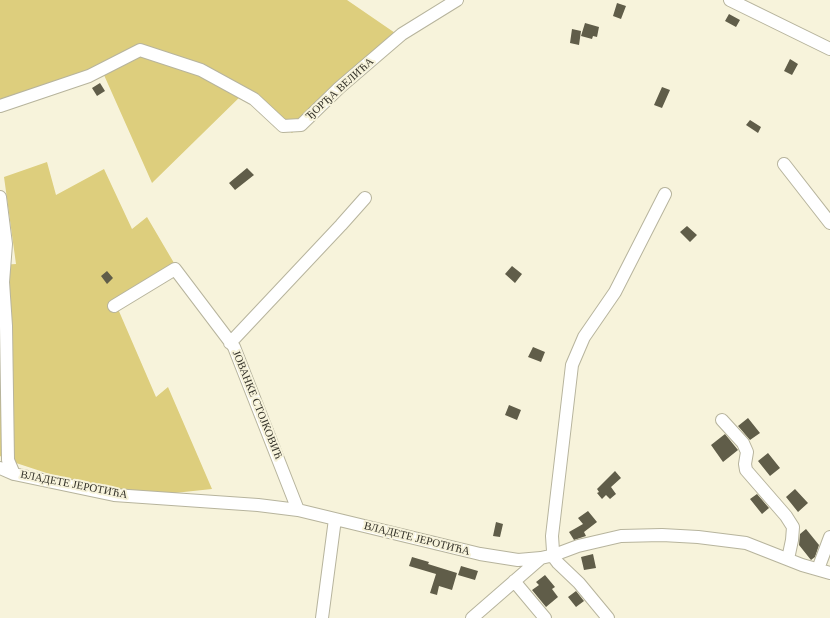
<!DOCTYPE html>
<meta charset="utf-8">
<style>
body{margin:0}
canvas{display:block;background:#f7f3db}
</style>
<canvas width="830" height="618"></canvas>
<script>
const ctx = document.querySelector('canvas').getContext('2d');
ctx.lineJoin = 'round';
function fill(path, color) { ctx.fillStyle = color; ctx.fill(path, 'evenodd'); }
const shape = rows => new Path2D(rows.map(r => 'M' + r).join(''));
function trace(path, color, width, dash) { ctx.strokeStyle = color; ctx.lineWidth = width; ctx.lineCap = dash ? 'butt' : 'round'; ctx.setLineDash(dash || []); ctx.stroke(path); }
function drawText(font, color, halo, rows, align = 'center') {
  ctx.font = font + ' Georgia,serif'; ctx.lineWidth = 4; ctx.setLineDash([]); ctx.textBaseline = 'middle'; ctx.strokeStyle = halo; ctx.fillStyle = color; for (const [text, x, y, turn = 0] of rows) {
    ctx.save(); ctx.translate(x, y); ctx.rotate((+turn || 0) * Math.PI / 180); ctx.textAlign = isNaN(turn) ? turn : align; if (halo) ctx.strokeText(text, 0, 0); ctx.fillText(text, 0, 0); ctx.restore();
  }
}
const green = shape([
 [0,0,347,0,398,35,334,91,292,133,272,116,247,90,152,183,100,66,48,86,0,99],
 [47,162,56,195,104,169,132,229,147,217,174,263,115,302,156,397,168,387,212,489,146,496,77,483,13,462,0,456,0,265,16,264,4,177]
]);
const building = shape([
 [617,3,626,6,621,19,613,16],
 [729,14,740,20,736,27,725,21],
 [585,23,599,27,597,37,593,36,592,39,581,36],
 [572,29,581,31,579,45,570,43],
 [790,59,798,64,792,75,784,71],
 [100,83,105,91,97,96,92,88],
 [662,87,670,90,662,108,654,105],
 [750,120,761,127,758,133,746,125],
 [247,168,254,175,235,190,229,183],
 [687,226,697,235,690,242,680,232],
 [512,266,522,274,515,283,505,274],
 [107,271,113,278,107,284,101,276],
 [533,347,545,352,541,362,528,357],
 [509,405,521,410,517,420,505,415],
 [748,418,760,433,750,440,738,426],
 [725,434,738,450,723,462,711,445],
 [768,453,780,468,770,476,758,461],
 [615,471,621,478,611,487,616,494,610,499,606,495,602,499,597,493,599,492,597,489],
 [795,489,808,503,798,512,786,497],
 [757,494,769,508,762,514,750,499],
 [588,511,597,522,584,532,586,536,574,540,569,532,583,524,578,518],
 [496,522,503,524,500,537,493,536],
 [806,529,819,545,815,557,811,560,799,545,800,534],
 [593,554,596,568,584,570,581,557],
 [412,557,429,562,428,564,457,573,452,590,439,586,437,595,430,593,436,574,409,566],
 [461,566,478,571,475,580,458,575],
 [545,575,555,587,552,589,558,597,546,607,532,590,539,585,536,582],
 [576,591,584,601,576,607,568,597]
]);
const minor = shape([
 [730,0,830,49],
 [0,106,89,76,140,50,201,70,254,99,283,126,301,125,339,88,402,34,457,0],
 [784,164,830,223],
 [0,197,6,244,3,282,6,326,8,460,14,474],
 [114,306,175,269,234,347,298,510],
 [230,343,341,225,365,198],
 [722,420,743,443,747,452,745,464,746,470,786,516,793,527,792,540,788,559],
 [0,468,14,474,114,495,258,505,298,510,480,554,518,560,541,558,554,555,578,546,621,536,662,535,698,537,746,543,802,565,830,573],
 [818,569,830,537],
 [514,581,545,618],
 [322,618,335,519],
 [472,618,541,558],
 [608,618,579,583,558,563,555,559,553,551,552,536,572,365,584,337,615,292,665,194]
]);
const streetNames = [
 ["ЂОРЂА ВЕЛИЋА",340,89,-42],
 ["ЈОВАНКЕ СТОЈКОВИЋ",257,405,68],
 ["ВЛАДЕТЕ ЈЕРОТИЋА",74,485,11],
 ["ВЛАДЕТЕ ЈЕРОТИЋА",417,539,14]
];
fill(green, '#ddce7d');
fill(building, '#605d49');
trace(minor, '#b7b49d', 14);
trace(minor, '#fff', 12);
drawText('11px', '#343229', '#f7f3db', streetNames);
</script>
